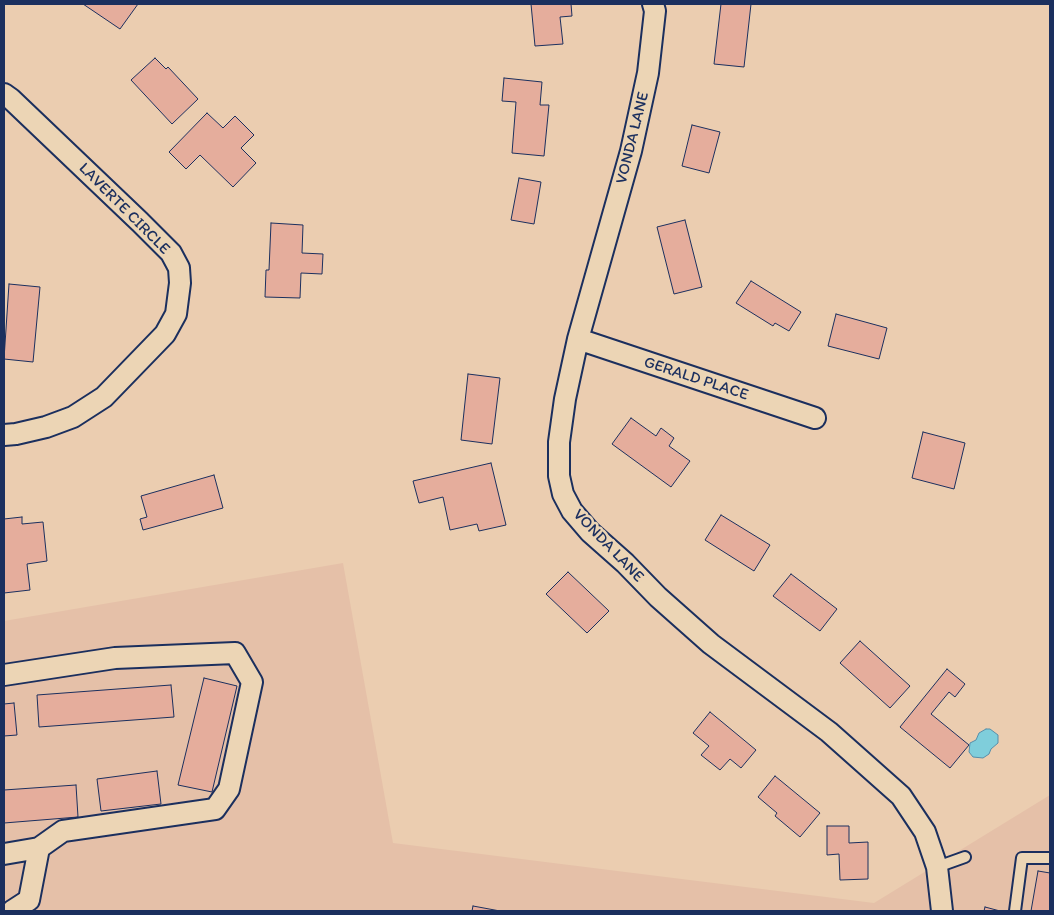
<!DOCTYPE html>
<style>
body{margin:0}
#map{position:relative;width:1054px;height:915px;overflow:hidden;background:#ebcdb0;font-family:Itim,sans-serif}
canvas{display:block}
.frame{position:absolute;inset:0;border:5px solid #1b2f5e;pointer-events:none}
</style>
<div id="map">
<canvas width="1054" height="915"></canvas>
<div class="frame"></div>
</div>
<script>
const ctx = document.querySelector('canvas').getContext('2d');
ctx.lineJoin = 'round';
function fill(path, color) { ctx.fillStyle = color; ctx.fill(path, 'evenodd'); }
const shape = rows => new Path2D(rows.map(r => 'M' + r).join(''));
function trace(path, color, width, dash) { ctx.strokeStyle = color; ctx.lineWidth = width; ctx.lineCap = dash ? 'butt' : 'round'; ctx.setLineDash(dash || []); ctx.stroke(path); }
function drawText(font, color, halo, rows, align = 'center') {
  ctx.font = font + ' Itim,sans-serif'; ctx.lineWidth = 5; ctx.setLineDash([]); ctx.textBaseline = 'middle'; ctx.strokeStyle = halo; ctx.fillStyle = color; for (const [text, x, y, turn = 0] of rows) {
    ctx.save(); ctx.translate(x, y); ctx.rotate((+turn || 0) * Math.PI / 180); ctx.textAlign = isNaN(turn) ? turn : align; if (halo) ctx.strokeText(text, 0, 0); ctx.fillText(text, 0, 0); ctx.restore();
  }
}
const built = shape([
 [343,563,393,843,874,903,1050,795,1050,911,4,911,4,621]
]);
const water = shape([
 [986,729,990,729,998,735,998,743,991,749,989,754,983,758,973,757,969,752,970,743,976,740,979,733,986,729]
]);
const building = shape([
 [83,4,138,4,120,29,83,4],
 [522,4,571,4,572,16,560,17,563,44,535,46,531,4,522,4],
 [721,4,751,4,744,67,714,64,721,4],
 [155,58,166,69,168,67,198,99,172,124,131,80,155,58],
 [504,78,542,82,540,105,549,105,544,156,512,153,516,102,502,101,504,78],
 [207,113,223,128,235,116,254,135,241,148,256,163,233,187,200,155,186,169,169,152,207,113],
 [692,125,720,132,709,173,682,166,692,125],
 [519,178,541,182,534,224,511,220,519,178],
 [685,220,702,287,674,294,657,227,685,220],
 [271,223,303,225,302,253,323,254,322,274,301,273,300,298,265,297,266,270,269,270,271,223],
 [751,281,801,312,789,331,775,323,773,326,736,303,751,281],
 [9,284,40,287,33,362,4,359,9,284],
 [836,314,887,328,879,359,828,346,836,314],
 [468,374,500,378,492,444,461,440,468,374],
 [631,418,656,436,661,428,674,438,669,446,690,461,671,487,612,444,631,418],
 [923,432,965,443,954,489,912,478,923,432],
 [491,463,506,525,479,531,477,524,450,530,443,497,419,503,413,481,491,463],
 [214,475,223,508,143,530,140,519,147,517,141,496,214,475],
 [721,515,770,545,754,571,705,540,721,515],
 [22,517,22,524,43,522,47,561,27,564,30,590,4,593,4,519,22,517],
 [568,572,609,611,587,633,546,594,568,572],
 [791,574,837,609,820,631,773,596,791,574],
 [860,641,910,686,890,708,840,663,860,641],
 [947,669,965,684,955,697,949,692,931,714,969,745,950,768,900,727,947,669],
 [204,678,237,686,212,792,178,785,204,678],
 [171,685,174,717,39,727,37,695,171,685],
 [14,703,17,735,4,736,4,704,14,703],
 [710,712,756,750,741,768,730,759,720,770,701,755,709,746,693,733,710,712],
 [157,771,161,804,101,811,97,779,157,771],
 [775,776,820,813,800,837,775,816,777,813,758,797,775,776],
 [76,785,78,817,4,823,4,790,76,785],
 [827,826,849,826,849,843,868,842,868,879,840,880,839,854,827,855,827,826],
 [1038,871,1050,873,1050,911,1031,911,1038,871],
 [473,906,500,911,472,911,473,906],
 [985,907,1000,911,984,911,985,907]
]);
const lane = shape([
 [937,867,965,857],
 [1015,911,1022,858,1050,858]
]);
const street = shape([
 [653,4,655,11,648,73,631,151,578,339,565,399,559,442,559,476,563,494,572,511,590,532,625,563,658,597,711,644,829,732,901,796,925,832,937,867,942,911],
 [4,94,11,99,140,222,171,253,179,268,180,283,176,314,165,334,104,397,73,417,46,427,16,434,4,435],
 [578,339,815,418],
 [4,675,115,658,235,653,252,682,229,789,215,809,63,831,39,848,4,854],
 [12,911,29,900,39,848]
]);
const streetNames = [
 ["VONDA LANE",633,138,-76],
 ["LAVERTE CIRCLE",124,209,45],
 ["GERALD PLACE",696,379,18],
 ["VONDA LANE",608,546,46]
];
fill(built, '#e5c0a8');
fill(water, '#7fcedb');
trace(water, '#578ea9', 1);
fill(building, '#e5ad9c');
trace(building, '#1b2f5e', 1);
trace(lane, '#1b2f5e', 14);
trace(street, '#1b2f5e', 24);
trace(lane, '#ecd5b5', 10);
trace(street, '#ecd5b5', 20);
drawText('16px', '#1b2f5e', '#ecd5b5', streetNames);
</script>
